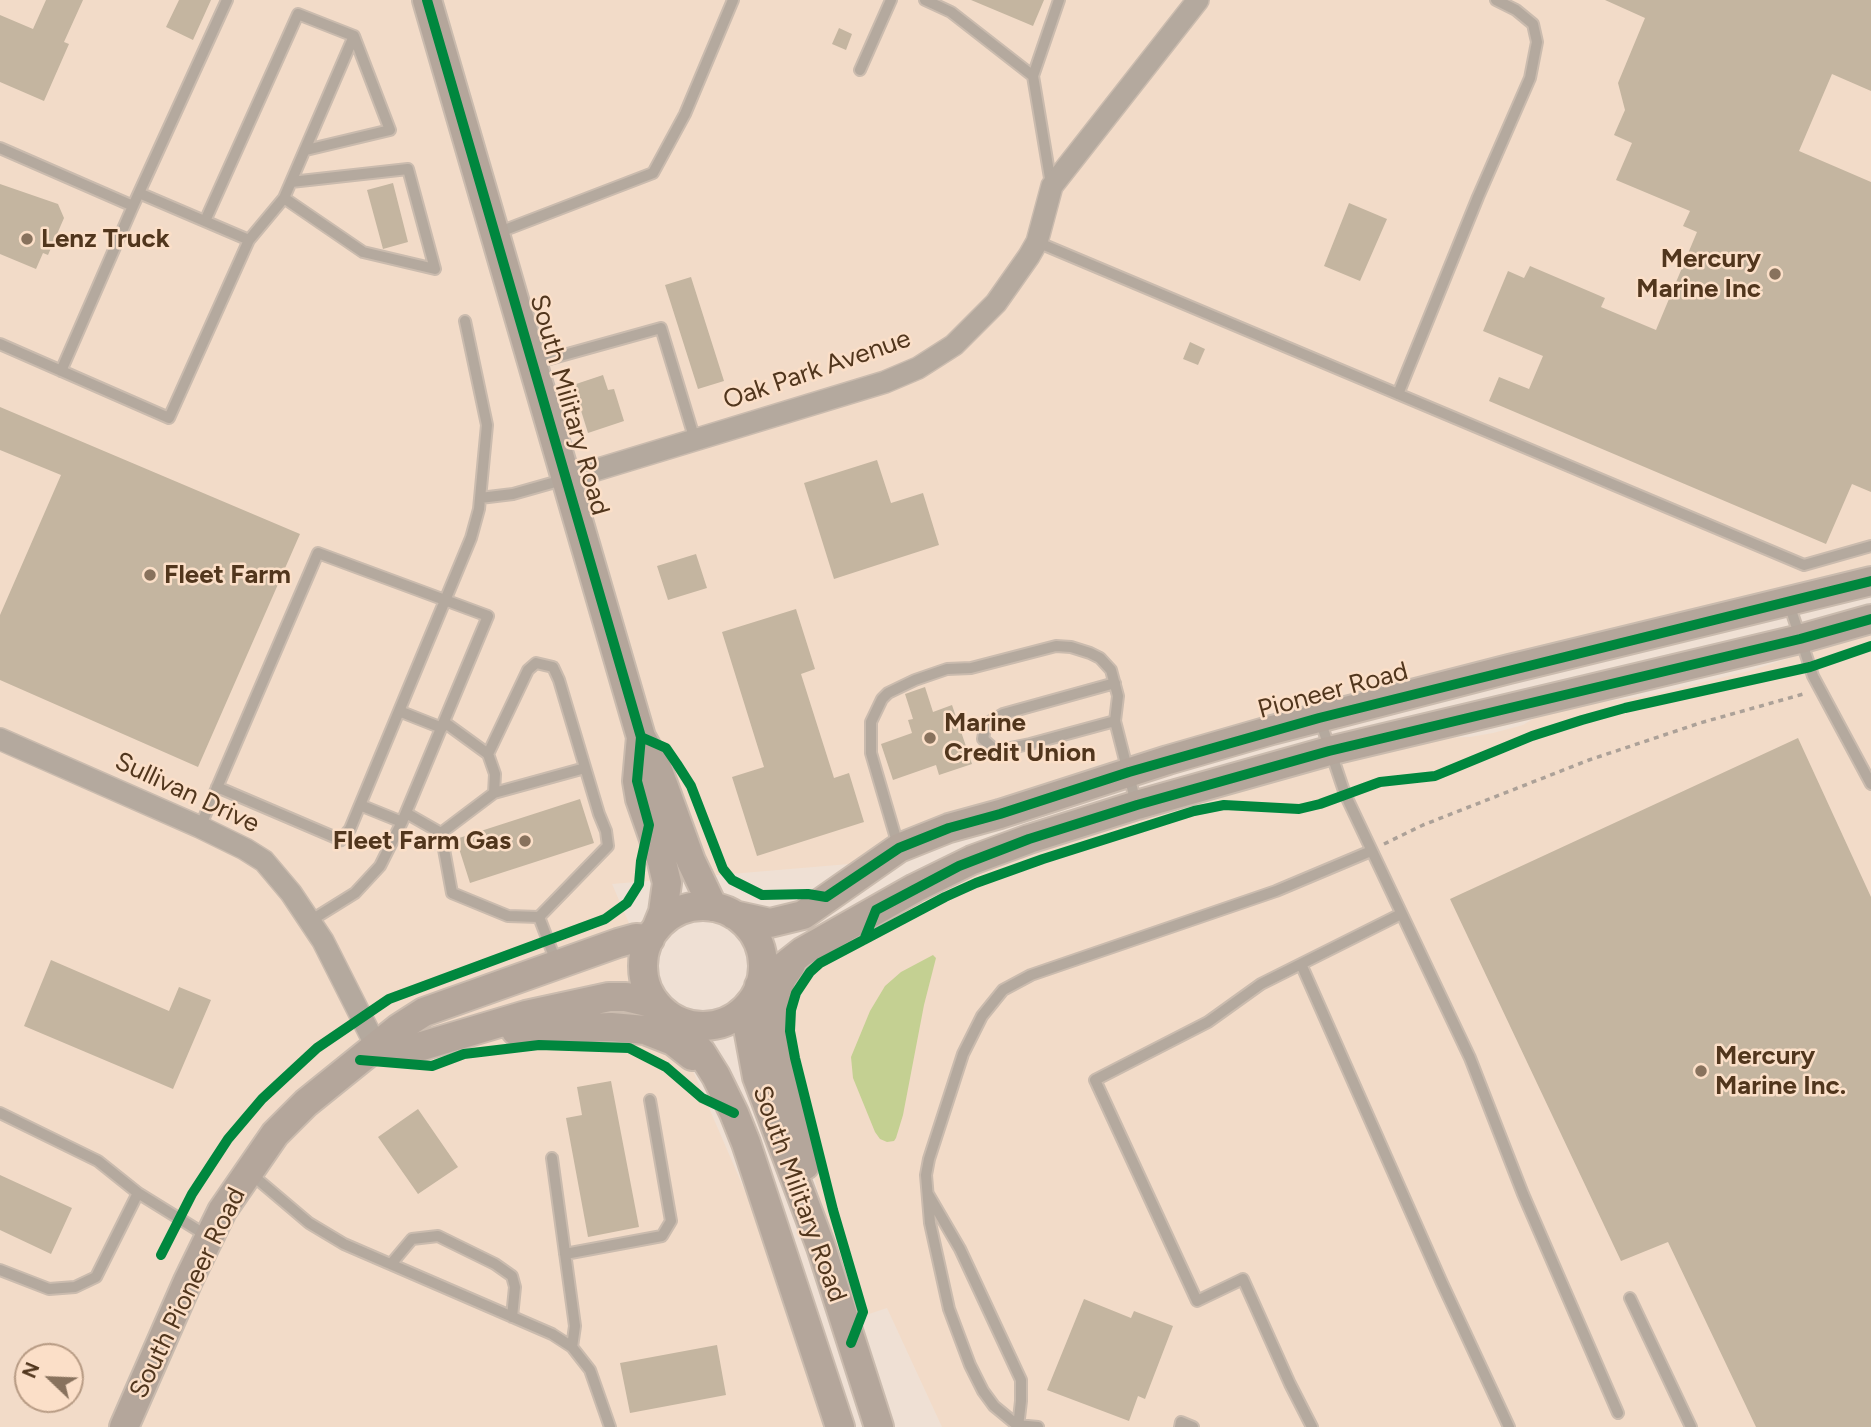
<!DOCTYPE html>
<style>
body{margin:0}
#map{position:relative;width:1871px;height:1427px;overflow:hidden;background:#efe0d4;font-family:Figtree,sans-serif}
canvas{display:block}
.north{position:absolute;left:14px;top:1343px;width:70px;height:70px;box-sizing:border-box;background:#fbdfc8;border:2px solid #b79b84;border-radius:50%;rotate:293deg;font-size:19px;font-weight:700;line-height:28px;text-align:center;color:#51361d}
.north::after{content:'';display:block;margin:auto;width:24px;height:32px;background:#88725d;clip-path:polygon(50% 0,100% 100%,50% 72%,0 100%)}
</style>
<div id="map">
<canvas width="1871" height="1427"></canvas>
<div class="north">N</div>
</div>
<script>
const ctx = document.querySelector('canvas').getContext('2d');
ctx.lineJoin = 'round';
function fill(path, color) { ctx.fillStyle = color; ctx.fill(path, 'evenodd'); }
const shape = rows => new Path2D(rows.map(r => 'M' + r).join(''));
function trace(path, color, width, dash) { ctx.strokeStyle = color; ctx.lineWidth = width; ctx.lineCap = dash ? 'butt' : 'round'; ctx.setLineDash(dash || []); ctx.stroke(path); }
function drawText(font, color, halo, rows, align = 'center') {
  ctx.font = font + ' Figtree,sans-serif'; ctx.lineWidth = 5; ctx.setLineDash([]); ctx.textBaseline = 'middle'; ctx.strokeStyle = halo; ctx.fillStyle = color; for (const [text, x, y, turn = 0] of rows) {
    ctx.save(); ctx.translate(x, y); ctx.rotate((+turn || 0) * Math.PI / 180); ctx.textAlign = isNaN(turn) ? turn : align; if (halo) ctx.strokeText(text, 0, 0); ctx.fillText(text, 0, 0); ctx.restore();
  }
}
const built = shape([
 [0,0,1871,0,1871,570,861,863,612,884,758,1221,838,1427,0,1427],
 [28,1357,70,1357,70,1399,28,1399],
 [1871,632,1871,1427,942,1427,887,1308,854,1319,831,1243,787,1071,781,1003,807,963,932,894,968,877,1051,847,1149,816,1295,773,1436,738,1470,737,1493,733,1523,725,1541,714,1574,706,1646,696,1749,671]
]);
const water = shape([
 [933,955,936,958,924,1005,903,1115,896,1138,894,1141,887,1142,880,1139,875,1132,853,1078,851,1057,870,1011,885,986,901,972]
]);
const building = shape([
 [46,0,83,0,64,42,69,44,44,101,0,82,0,15,33,29],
 [179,0,211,0,193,40,166,27],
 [971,0,1044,0,1033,26],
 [1605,0,1871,0,1871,91,1832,74,1799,151,1871,182,1871,492,1852,484,1826,544,1489,401,1499,377,1529,389,1543,356,1483,331,1508,271,1524,278,1530,266,1605,298,1601,307,1656,330,1697,232,1683,226,1690,211,1616,180,1632,143,1614,135,1625,110,1618,83,1645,18],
 [839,28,852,34,846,50,832,44],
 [393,183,408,242,383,249,367,190],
 [0,184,58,204,64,218,48,255,43,253,36,269,0,254],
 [1349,203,1387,219,1360,281,1324,266],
 [691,277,724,381,698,389,665,285],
 [1190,342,1205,349,1198,365,1183,359],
 [603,375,608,390,614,389,624,421,588,433,573,385],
 [0,407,300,534,198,767,0,680,0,615,61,475,0,450],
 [877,460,891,503,923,493,939,545,834,579,804,483],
 [696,554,707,588,668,600,657,566],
 [796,609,815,669,801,674,834,778,849,773,864,822,757,856,732,777,764,767,722,632],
 [925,687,933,712,952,705,972,764,939,775,936,765,893,780,881,744,912,733,908,720,913,719,905,694],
 [1798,738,1871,897,1871,1427,1756,1427,1668,1242,1621,1261,1450,899],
 [580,799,594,843,470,883,456,839],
 [51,960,169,1011,179,987,211,1000,173,1089,24,1026],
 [611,1081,639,1227,588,1237,566,1118,582,1115,577,1087],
 [418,1109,458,1167,418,1194,378,1137],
 [0,1175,72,1208,51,1254,0,1230],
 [1084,1299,1131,1318,1134,1311,1173,1326,1145,1399,1138,1396,1129,1421,1047,1390],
 [717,1345,726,1395,630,1413,620,1363]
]);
const path = shape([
 [1384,844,1423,825,1589,760,1700,723,1807,693]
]);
const lane = shape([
 [925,0,951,12,1033,76,1051,184],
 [860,70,891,0],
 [1033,76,1059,0],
 [0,148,133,206,227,0],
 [306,150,390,130,354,36],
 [284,198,363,252,435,269,408,169,291,182],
 [205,221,298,14,354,36,284,198,249,240],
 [497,233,653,173,685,114,733,0],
 [1037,242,1804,565,1871,546],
 [0,344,169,418,249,240,139,193],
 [535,363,661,328,695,440],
 [61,371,133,206],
 [1398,394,1478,197,1530,78,1537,42,1533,24,1516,10,1496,0],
 [480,498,513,494,566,479],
 [1788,601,1813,676,1871,784],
 [399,711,442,728],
 [1320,720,1345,794,1470,1058,1523,1194,1618,1413],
 [1115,721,1030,744,1005,749,995,750,983,739,985,728,991,721,1003,714,1115,683],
 [488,754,528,670,536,663,553,667,559,680,599,814,606,831,608,846,539,917],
 [217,787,341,840,350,829,471,538,479,509,487,425,465,321],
 [494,793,585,768],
 [360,805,402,822],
 [406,813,441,833,452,893,508,916,539,917,557,964],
 [200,827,318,553,488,616,402,822,380,866,355,893,310,921],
 [441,833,494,793,495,774,488,754,444,722],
 [898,845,871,753,871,722,882,699,888,693,915,680,947,669,971,668,1056,646,1071,647,1090,653,1100,658,1111,670,1118,696,1115,721,1136,803],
 [1301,964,1442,1283,1509,1427],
 [0,1113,98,1161,138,1193,209,1237],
 [552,1158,575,1326,572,1347],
 [250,1173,309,1223,344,1244,552,1334,572,1347,590,1370,610,1427],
 [928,1194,960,1249,1021,1380,1021,1401,1018,1427],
 [565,1254,662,1236,671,1221,650,1100],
 [391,1264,412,1239,438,1236,495,1264,512,1276,515,1287,512,1317],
 [0,1270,49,1289,75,1287,96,1277,138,1193],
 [1630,1298,1691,1427],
 [1038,1427,1017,1425,994,1406,983,1391,970,1365,949,1309,930,1223,926,1175,929,1159,963,1054,982,1016,1003,990,1031,975,1276,891,1371,851],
 [1180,1427,1181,1422,1193,1427],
 [1312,1427,1290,1384,1243,1279,1197,1301,1095,1080,1208,1022,1261,984,1401,914]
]);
const street = shape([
 [566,479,885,382,918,368,954,345,996,303,1029,256,1037,242,1052,186,1198,0],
 [0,739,200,827,245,849,264,861,291,893,323,941,377,1048]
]);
const secondary = shape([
 [427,0,641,737,655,762,691,861,713,907],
 [641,737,637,781,640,799,662,862,667,883,663,912,656,929],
 '643 966a60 60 0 1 1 120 0a60 60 0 1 1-120 0Z',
 [734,915,770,923,803,915,899,848,949,828,1000,814,1168,760,1272,730,1509,669,1871,581],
 [791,965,782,978,777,993,774,1032,781,1071,805,1165],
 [759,986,802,952,915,888,972,860,1029,839,1137,805,1329,751,1800,639,1871,619],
 [754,998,748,1028,757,1077,821,1247,879,1427],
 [671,1017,701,1052,716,1076,734,1113,746,1143,840,1427],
 [516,1031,611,1027,645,1030,673,1041,692,1056],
 [377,1048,406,1049,422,1046,526,1015,609,997,626,997,656,1004],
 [124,1427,188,1281,222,1211,275,1134,306,1103,399,1028,424,1012,618,943,636,938,650,939]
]);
const cycleway = shape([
 [641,737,666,748,677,764,691,786,723,869,732,880,762,895,808,894,826,897,899,848,949,828,1000,814,1129,772,1319,718,1871,581],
 [864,940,876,910,959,866,1029,839,1137,805,1329,751,1800,639,1871,619],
 [360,1060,432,1066,464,1054,539,1045,629,1048,666,1067,702,1098,734,1113],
 [161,1255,192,1194,228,1139,262,1099,317,1048,389,999,605,919,627,903,639,884,641,861,649,825,637,781,641,737,427,0],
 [851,1343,863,1312,833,1210,795,1058,790,1031,791,1010,796,993,810,972,820,963,945,897,976,883,1043,859,1194,811,1224,805,1299,809,1320,804,1380,782,1435,776,1532,736,1582,720,1625,708,1810,667,1871,646]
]);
const markers = [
 [27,239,7,"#88725d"],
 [1775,274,7,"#88725d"],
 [150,575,7,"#88725d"],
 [930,738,7,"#88725d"],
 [525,841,7,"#88725d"],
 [1701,1071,7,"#88725d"]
];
const poiNames = [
 ["Lenz Truck",41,239],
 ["Mercury",1761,259,"right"],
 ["Marine Inc",1761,289,"right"],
 ["Fleet Farm",164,575],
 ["Marine",944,723],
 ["Credit Union",944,753],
 ["Fleet Farm Gas",511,841,"right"],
 ["Mercury",1715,1056],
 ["Marine Inc.",1715,1086]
];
const streetNames = [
 ["Oak Park Avenue",817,370,-19],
 ["South Military Road",569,405,74],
 ["Pioneer Road",1333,691,-15],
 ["Sullivan Drive",187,793,25],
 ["South Military Road",799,1194,70],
 ["South Pioneer Road",188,1293,-64]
];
fill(built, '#f2dbc8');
fill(water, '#c4d092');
fill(building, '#c4b5a0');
trace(lane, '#cabbae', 14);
trace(street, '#cabbae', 24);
trace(secondary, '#cabbae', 32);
trace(path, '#aca198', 3.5, [5, 5]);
trace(lane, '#b4a99e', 10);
trace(street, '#b4a99e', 21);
trace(secondary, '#b4a69b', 28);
trace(cycleway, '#00873e', 10);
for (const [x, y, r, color] of markers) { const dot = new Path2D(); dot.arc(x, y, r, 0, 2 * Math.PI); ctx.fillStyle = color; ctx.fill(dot); trace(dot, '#fbdfc8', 2.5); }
drawText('bold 26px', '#51361d', '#fbdfc8', poiNames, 'left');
drawText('26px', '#51361d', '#fbdfc8', streetNames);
</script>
